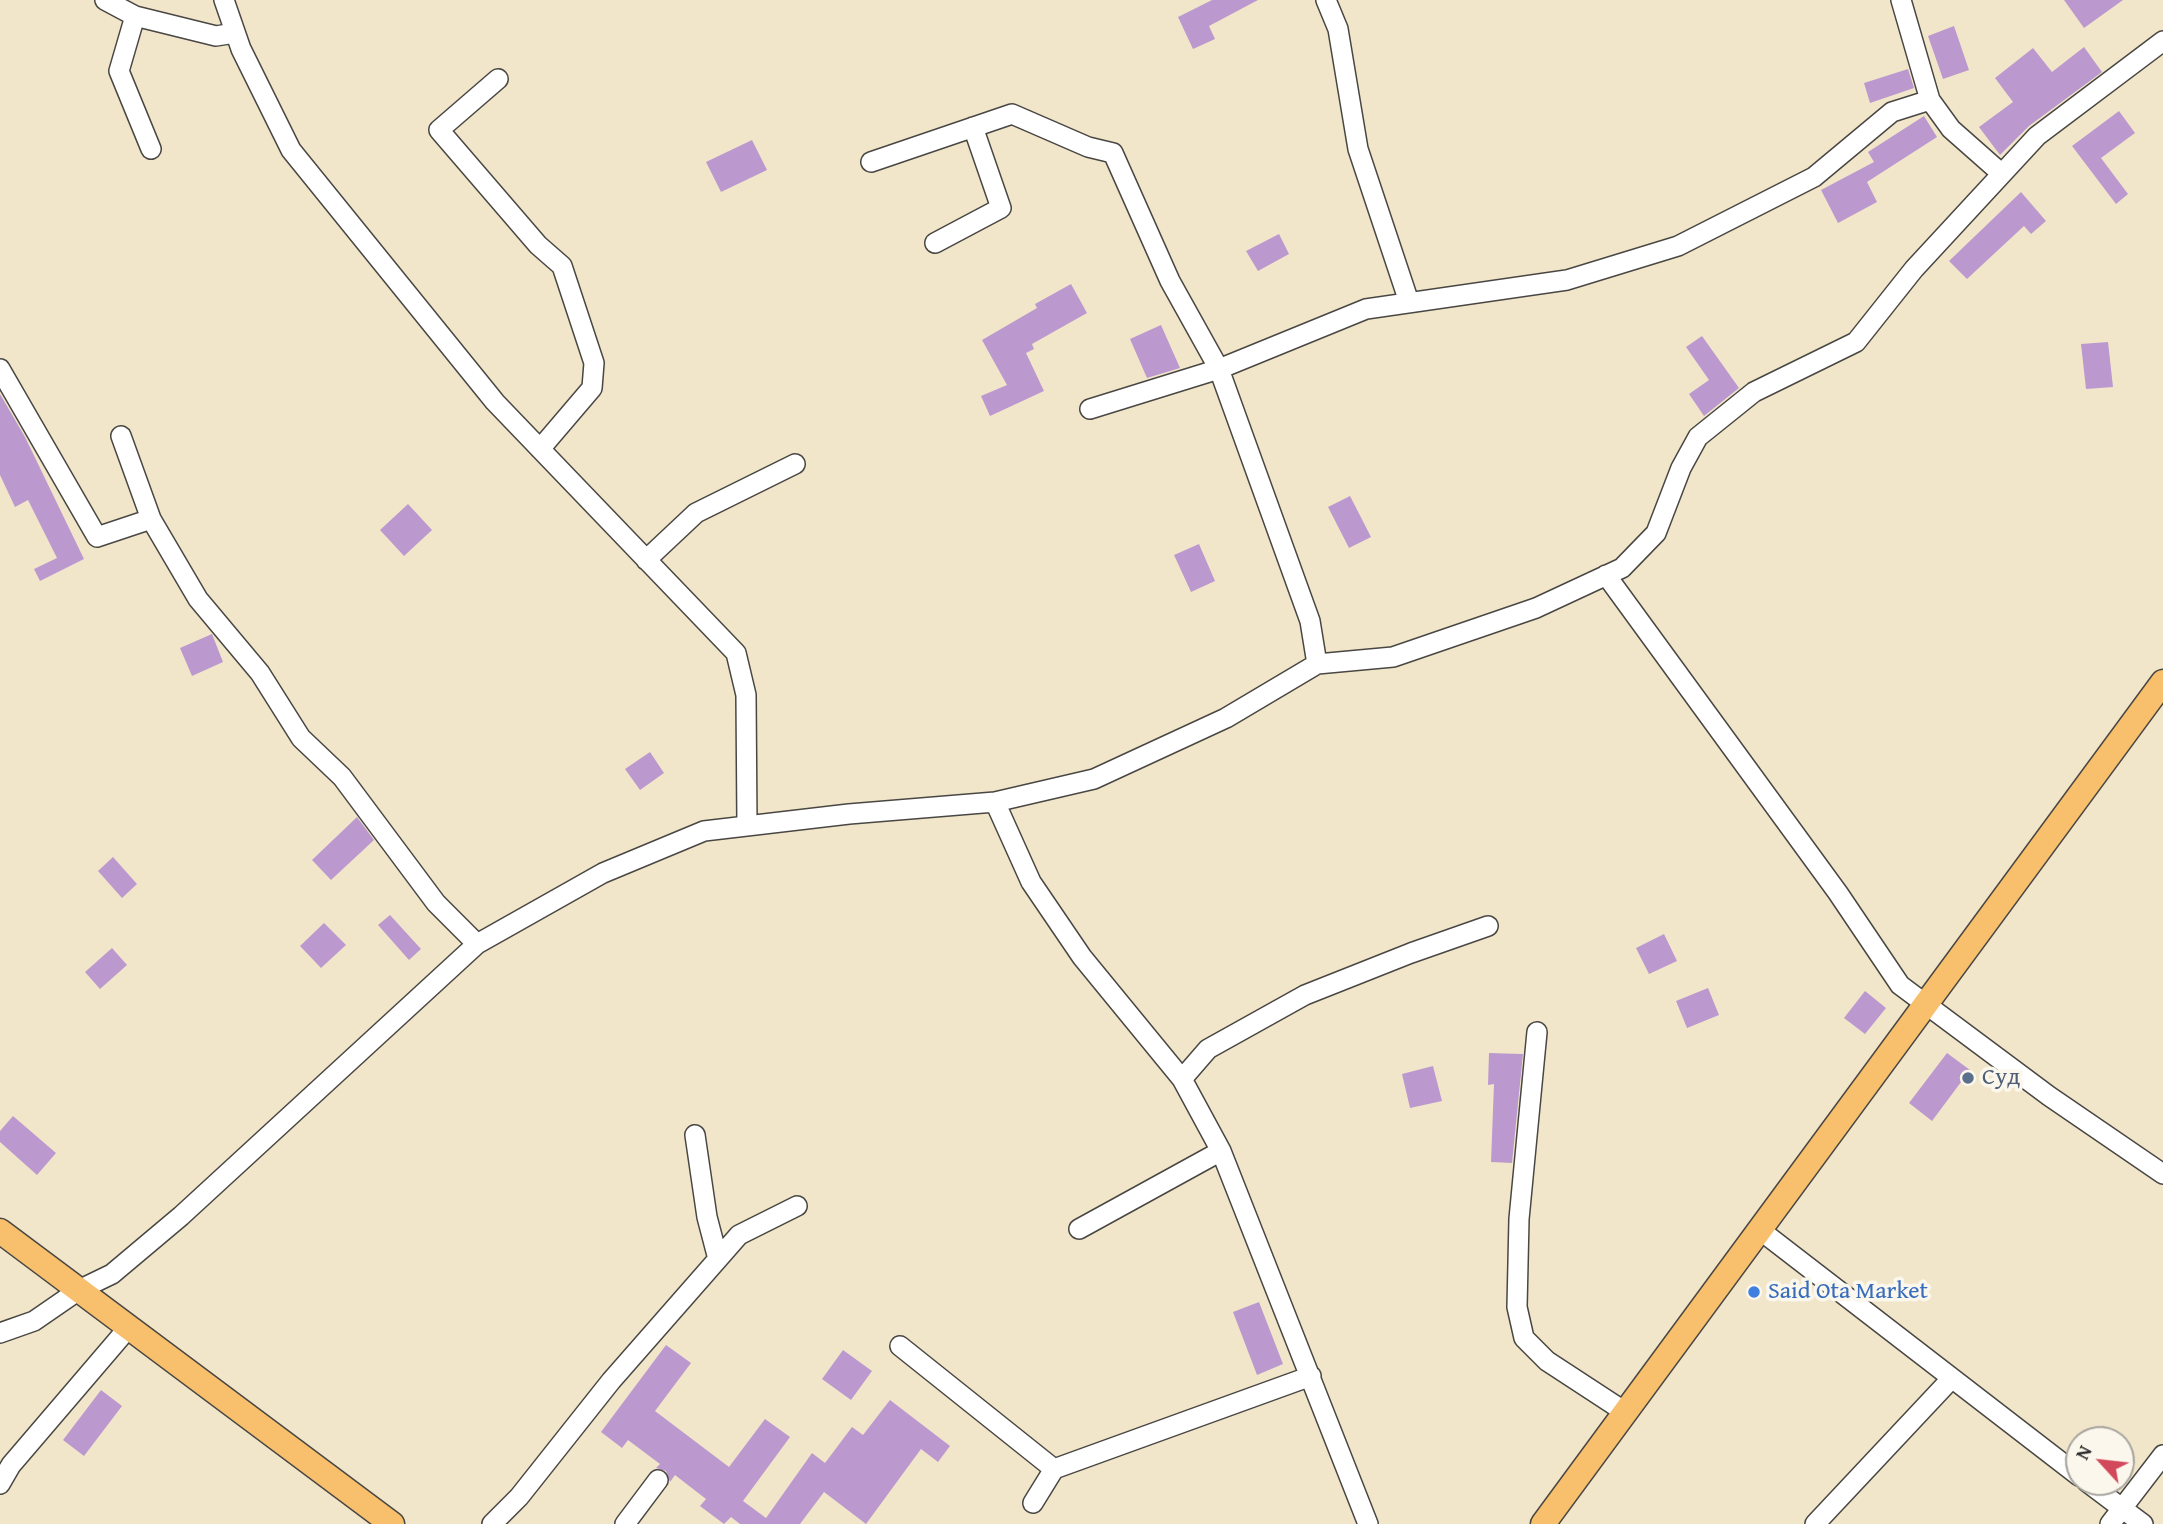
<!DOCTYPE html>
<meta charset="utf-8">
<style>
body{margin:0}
#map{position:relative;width:2163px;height:1524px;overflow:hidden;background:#f2e6ca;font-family:"Gentium Book Plus",serif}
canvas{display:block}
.north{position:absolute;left:2065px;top:1426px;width:70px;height:70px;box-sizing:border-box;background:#fbf7ec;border:2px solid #a8a59f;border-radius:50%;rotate:297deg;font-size:19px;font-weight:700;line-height:28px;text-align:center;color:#2b2b2b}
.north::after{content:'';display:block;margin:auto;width:24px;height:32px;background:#d1495b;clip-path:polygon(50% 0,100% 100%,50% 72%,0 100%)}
</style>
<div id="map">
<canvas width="2163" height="1524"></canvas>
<div class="north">N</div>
</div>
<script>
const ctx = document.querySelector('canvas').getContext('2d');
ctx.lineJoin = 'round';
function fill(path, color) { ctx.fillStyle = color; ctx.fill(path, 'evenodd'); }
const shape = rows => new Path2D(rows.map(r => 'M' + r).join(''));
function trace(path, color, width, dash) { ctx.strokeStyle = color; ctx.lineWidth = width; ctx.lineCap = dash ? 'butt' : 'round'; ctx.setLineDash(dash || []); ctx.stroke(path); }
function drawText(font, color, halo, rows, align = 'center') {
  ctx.font = font + ' "Gentium Book Plus",serif'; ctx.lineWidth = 7; ctx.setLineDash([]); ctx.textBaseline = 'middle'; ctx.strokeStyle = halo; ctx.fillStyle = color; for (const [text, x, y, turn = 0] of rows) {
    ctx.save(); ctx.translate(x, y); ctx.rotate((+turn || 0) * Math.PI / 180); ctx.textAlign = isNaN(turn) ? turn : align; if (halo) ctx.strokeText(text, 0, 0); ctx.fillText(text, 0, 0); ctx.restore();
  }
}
const building = shape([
 [1212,0,1258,0,1209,26,1215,39,1193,49,1178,17],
 [2064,0,2123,0,2084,28],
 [1954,26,1969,70,1943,79,1928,36],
 [2084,47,2102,72,2029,126,2000,155,1979,127,2013,102,1995,78,2033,48,2052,72],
 [1908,69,1914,88,1870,103,1864,83],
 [2119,111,2135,133,2101,158,2128,194,2116,204,2072,146],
 [1924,116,1937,137,1867,182,1877,202,1838,223,1821,190,1874,162,1868,152],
 [752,140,767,170,721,192,706,162],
 [2021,192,2046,221,2031,234,2024,226,1967,279,1949,261],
 [1279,234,1289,254,1258,271,1246,251],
 [1071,284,1087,313,1032,344,1034,349,1026,353,1044,391,990,416,981,396,1007,385,982,340,1037,308,1035,304],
 [1161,325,1180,368,1147,378,1130,339],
 [1702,336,1739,388,1704,416,1689,394,1709,380,1686,347],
 [2108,342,2113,387,2086,389,2081,344],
 [0,394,25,437,84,559,40,581,34,569,57,558,28,500,15,507,0,475],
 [1350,496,1371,537,1349,548,1328,507],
 [408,504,432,530,404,556,380,530],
 [1199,544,1215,581,1191,592,1174,555],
 [212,634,223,662,192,676,180,648],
 [650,752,664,773,640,790,625,769],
 [357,817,374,840,331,880,312,860],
 [113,857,137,884,122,898,98,871],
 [390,915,421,949,409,960,378,925],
 [324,923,346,945,321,968,300,946],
 [1664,934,1677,961,1649,974,1636,948],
 [112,948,127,965,100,989,85,972],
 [1708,988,1719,1015,1687,1028,1676,1001],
 [1865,991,1886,1008,1865,1034,1844,1018],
 [1489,1053,1523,1054,1512,1163,1491,1162,1494,1084,1488,1085],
 [1947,1053,1970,1070,1932,1121,1909,1103],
 [1433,1066,1442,1101,1410,1108,1402,1074],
 [13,1116,56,1153,37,1175,0,1142,0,1131],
 [1259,1302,1283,1364,1257,1375,1233,1312],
 [666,1345,691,1363,655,1411,729,1467,765,1419,790,1437,743,1501,766,1518,812,1453,825,1463,852,1427,863,1435,890,1400,950,1446,938,1462,921,1449,866,1524,824,1492,800,1524,740,1524,731,1517,724,1524,700,1506,706,1499,675,1475,670,1482,666,1471,656,1468,660,1464,628,1440,622,1448,601,1432],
 [843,1350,872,1371,851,1400,822,1379],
 [101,1390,122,1406,84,1456,63,1440]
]);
const minor = shape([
 [105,0,135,16,216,36,235,33],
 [224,0,241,49,291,150,495,402,736,653,746,695,747,826],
 [1326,0,1338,29,1358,149,1409,302],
 [1901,0,1930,100,1951,129,2002,174],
 [135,16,119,71,151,149],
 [498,79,439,130,538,245,562,266,594,363,592,388,540,449],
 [871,162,1012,114,1088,147,1113,153,1170,281,1219,369,1090,409],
 [935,243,1001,208,973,127],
 [0,369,97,537,151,519],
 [121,436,151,519,198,599,260,673,301,738,342,777,436,903,477,944],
 [646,560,696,513,795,464],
 [1606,575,1838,893,1900,985,2049,1096,2163,1174],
 [1317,664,1310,621,1219,369,1366,309,1567,280,1678,246,1814,177,1892,112,1930,100],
 [995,802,1031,882,1082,957,1182,1079,1221,1151,1368,1524],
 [1537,1032,1519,1219,1517,1307,1524,1338,1547,1361,1625,1412],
 [1182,1079,1208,1049,1305,995,1411,953,1488,926],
 [695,1135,707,1217,718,1259],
 [1079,1229,1221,1151],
 [1760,1230,2079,1476],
 [0,1333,34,1321,79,1290,112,1274,181,1216,477,944,603,873,704,831,849,814,995,802,1094,779,1226,718,1317,664,1393,657,1536,608,1622,568,1656,533,1681,468,1698,437,1754,392,1856,342,1914,269,2037,136,2163,41],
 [900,1346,1054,1469,1311,1376],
 [2087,1482,2143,1524],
 [0,1484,11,1465,129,1327],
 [1033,1503,1054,1469],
 [492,1524,519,1497,611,1381,739,1235,797,1206],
 [625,1524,658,1480],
 [1815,1524,1952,1378],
 [2110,1524,2163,1455]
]);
const major = shape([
 [0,1231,392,1524],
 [1543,1524,2163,682]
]);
const markers = [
 [1968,1078,7,"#5c6f8a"],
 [1754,1292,7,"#3f7fe0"]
];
const serviceNames = [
 ["Суд",1982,1078]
];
const shopNames = [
 ["Said Ota Market",1768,1292]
];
fill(building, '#bb99cf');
trace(minor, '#494743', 22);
trace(major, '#494743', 27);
trace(minor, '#fff', 19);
trace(major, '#f8bf6c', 24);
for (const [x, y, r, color] of markers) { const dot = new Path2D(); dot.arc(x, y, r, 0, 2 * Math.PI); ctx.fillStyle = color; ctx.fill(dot); trace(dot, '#fbf7ec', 2.5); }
drawText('24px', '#4e5e75', '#fbf7ec', serviceNames, 'left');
drawText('24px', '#366cbe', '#fbf7ec', shopNames, 'left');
</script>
